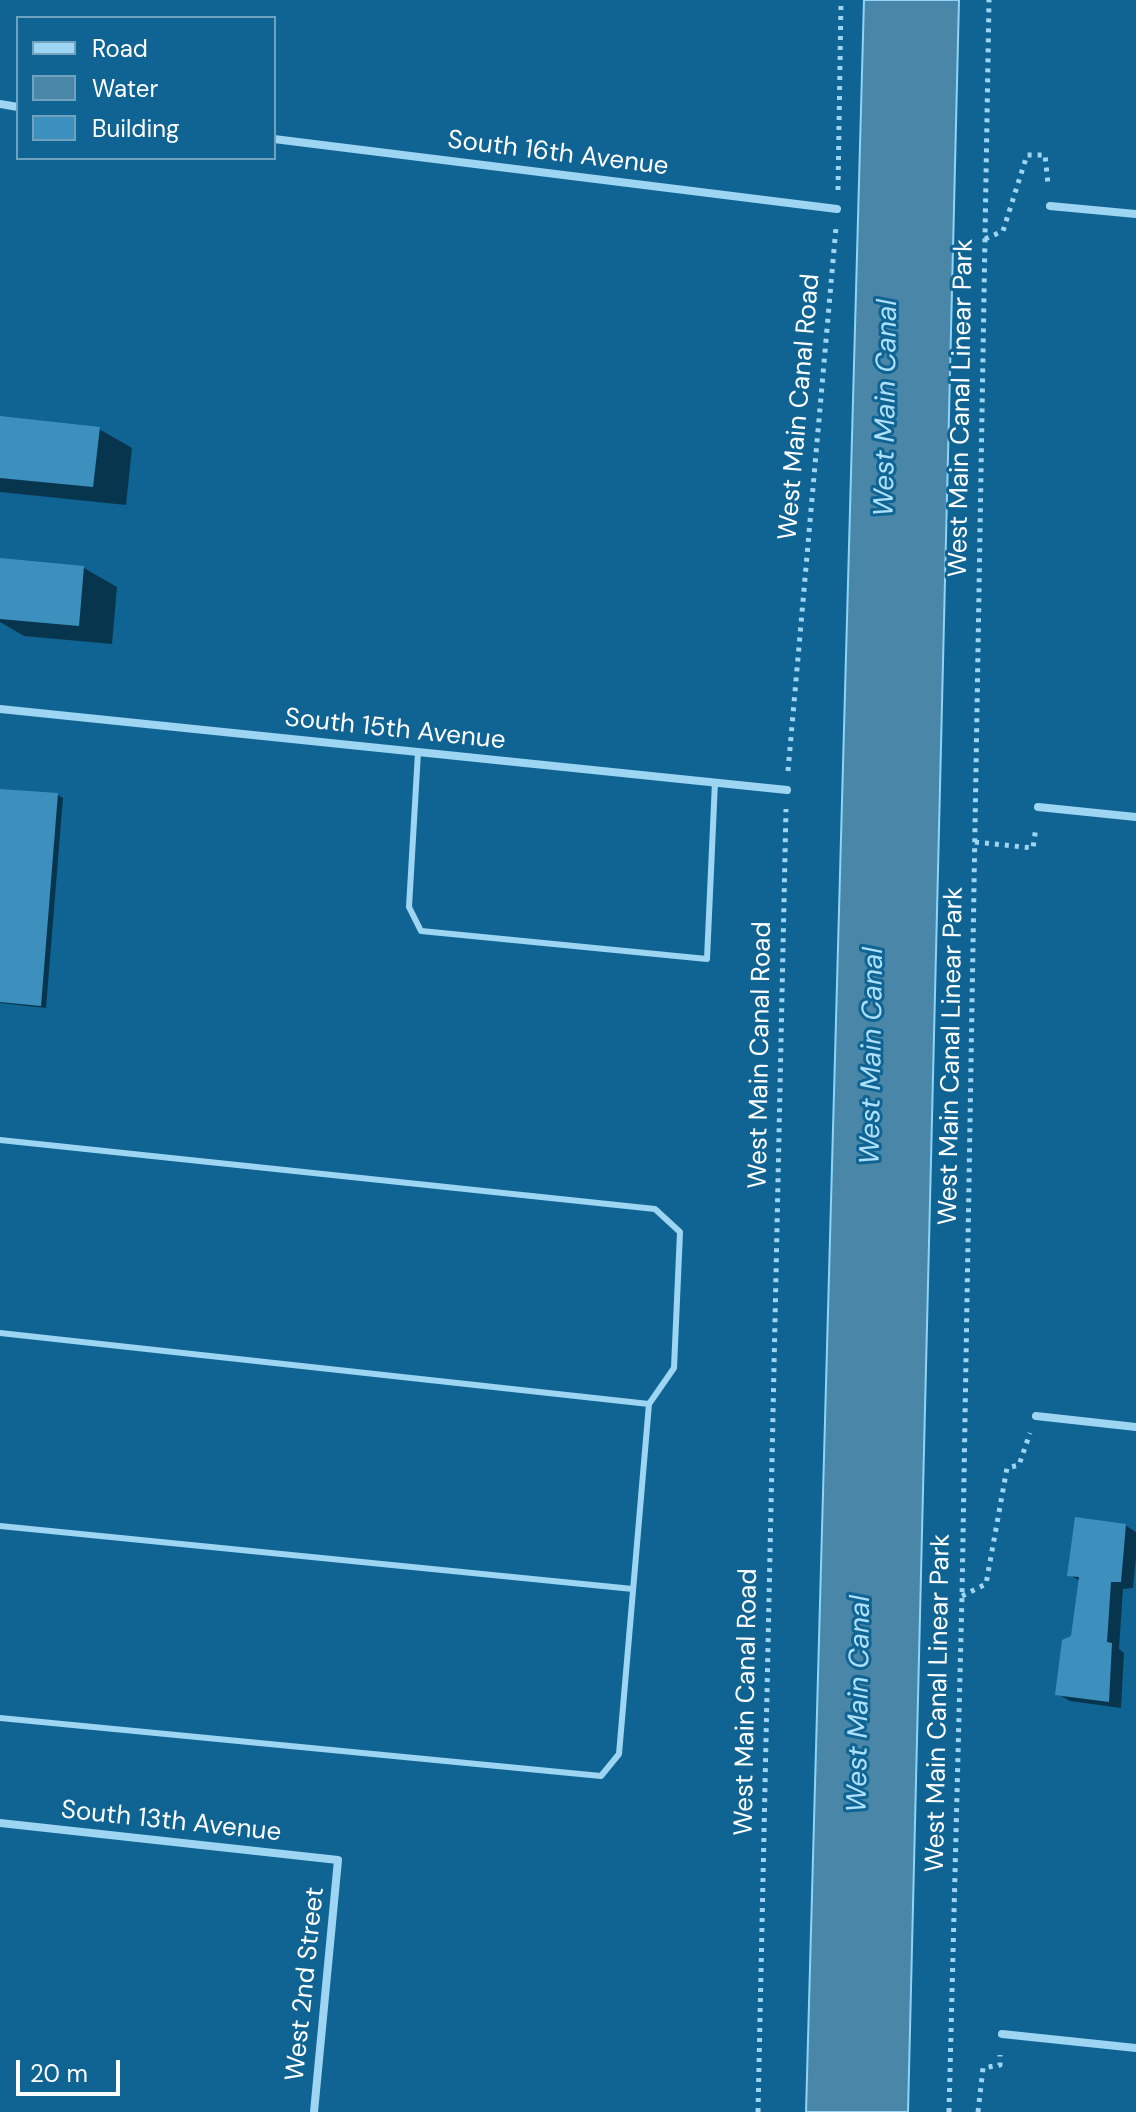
<!DOCTYPE html>
<style>
body{margin:0}
#map{position:relative;width:1136px;height:2112px;overflow:hidden;background:#106493;font-family:"DM Sans",sans-serif}
canvas{display:block}
.legend{position:absolute;left:16px;top:16px;width:260px;height:144px;box-sizing:border-box;background:#106493;border:2px solid #70a2be;margin:0;padding:10px 14px;list-style:none;font-size:24px;color:#fff}
.legend li{display:flex;align-items:center;gap:16px;height:40px}
.legend b{width:40px;border:2px solid #70a2be}
.scale{position:absolute;left:16px;top:2060px;width:104px;height:36px;box-sizing:border-box;border:4px solid #fff;border-top:0;padding-left:10px;font-size:24px;line-height:28px;white-space:nowrap;color:#fff;-webkit-text-stroke:6px #106493;paint-order:stroke}
</style>
<div id="map">
<canvas width="1136" height="2112"></canvas>
<ul class="legend">
<li><b style="height:10px;background:#9dd5f3"></b>Road</li>
<li><b style="height:22px;background:#4a86a7"></b>Water</li>
<li><b style="height:22px;background:#3d90be"></b>Building</li>
</ul>
<div class="scale">20 m</div>
</div>
<script>
const ctx = document.querySelector('canvas').getContext('2d');
ctx.lineJoin = 'round';
function fill(path, color) { ctx.fillStyle = color; ctx.fill(path, 'evenodd'); }
const shape = rows => new Path2D(rows.map(r => 'M' + r).join(''));
function trace(path, color, width, dash) { ctx.strokeStyle = color; ctx.lineWidth = width; ctx.lineCap = dash ? 'butt' : 'round'; ctx.setLineDash(dash || []); ctx.stroke(path); }
function drawText(font, color, halo, rows, align = 'center') {
  ctx.font = font + ' "DM Sans",sans-serif'; ctx.lineWidth = 6; ctx.setLineDash([]); ctx.textBaseline = 'middle'; ctx.strokeStyle = halo; ctx.fillStyle = color; for (const [text, x, y, turn = 0] of rows) {
    ctx.save(); ctx.translate(x, y); ctx.rotate((+turn || 0) * Math.PI / 180); ctx.textAlign = isNaN(turn) ? turn : align; if (halo) ctx.strokeText(text, 0, 0); ctx.fillText(text, 0, 0); ctx.restore();
  }
}
const water = shape([
 [864,0,959,0,908,2112,806,2112,864,0]
]);
const shadow = shape([
 [0,418,99,429,132,448,126,505,0,492],
 [0,560,84,568,117,587,112,644,24,636,0,622],
 [0,791,58,795,63,798,46,1008,0,1003],
 [1125,1525,1136,1532,1136,1558,1133,1588,1123,1589,1119,1649,1124,1653,1121,1708,1070,1701,1058,1694,1073,1638,1080,1581,1070,1575]
]);
const building = shape([
 [0,416,100,427,93,487,0,478],
 [0,558,84,566,79,626,0,619],
 [0,789,58,793,41,1006,0,1002],
 [1075,1517,1126,1524,1121,1582,1111,1582,1107,1642,1112,1643,1109,1702,1055,1695,1062,1640,1071,1636,1079,1577,1067,1576]
]);
const path = shape([
 [838,190,841,0],
 [985,239,1003,231,1027,155,1045,155,1048,184],
 [788,771,836,227],
 [975,842,1033,848,1036,827],
 [962,1596,986,1584,1007,1468,1019,1465,1030,1433],
 [758,2112,786,809],
 [949,2112,962,1596,989,0],
 [978,2112,983,2068,1000,2065,1000,2055]
]);
const lane = shape([
 [418,752,409,907,421,931,707,959,715,782],
 [0,1140,655,1209,680,1232,674,1368,649,1404,619,1754,601,1776,0,1718],
 [0,1333,649,1404],
 [0,1526,633,1589]
]);
const street = shape([
 [0,104,18,107],
 [274,139,837,209],
 [1050,206,1136,214],
 [0,709,787,790],
 [1038,807,1136,817],
 [1036,1416,1136,1427],
 [0,1823,338,1860,314,2112],
 [1002,2034,1136,2048]
]);
const streetNames = [
 ["South 16th Avenue",558,154,7],
 ["West Main Canal Road",800,407,-85],
 ["West Main Canal Linear Park",962,408,-89],
 ["South 15th Avenue",395,730,6],
 ["West Main Canal Road",761,1055,-89],
 ["West Main Canal Linear Park",952,1056,-89],
 ["West Main Canal Road",747,1702,-89],
 ["West Main Canal Linear Park",939,1703,-89],
 ["South 13th Avenue",171,1822,6],
 ["West 2nd Street",306,1984,-84]
];
const waterNames = [
 ["West Main Canal",887,408,-89],
 ["West Main Canal",873,1056,-89],
 ["West Main Canal",860,1704,-89]
];
fill(water, '#4a86a7');
trace(water, '#8ed4f7', 2);
fill(shadow, '#0007');
fill(building, '#3d90be');
trace(path, '#9dd5f3', 5, [4, 6]);
trace(lane, '#9dd5f3', 6);
trace(street, '#9dd5f3', 8);
drawText('26px', '#fff', '#106493', streetNames);
drawText('italic 28px', '#ade0fa', '#106493', waterNames);
</script>
